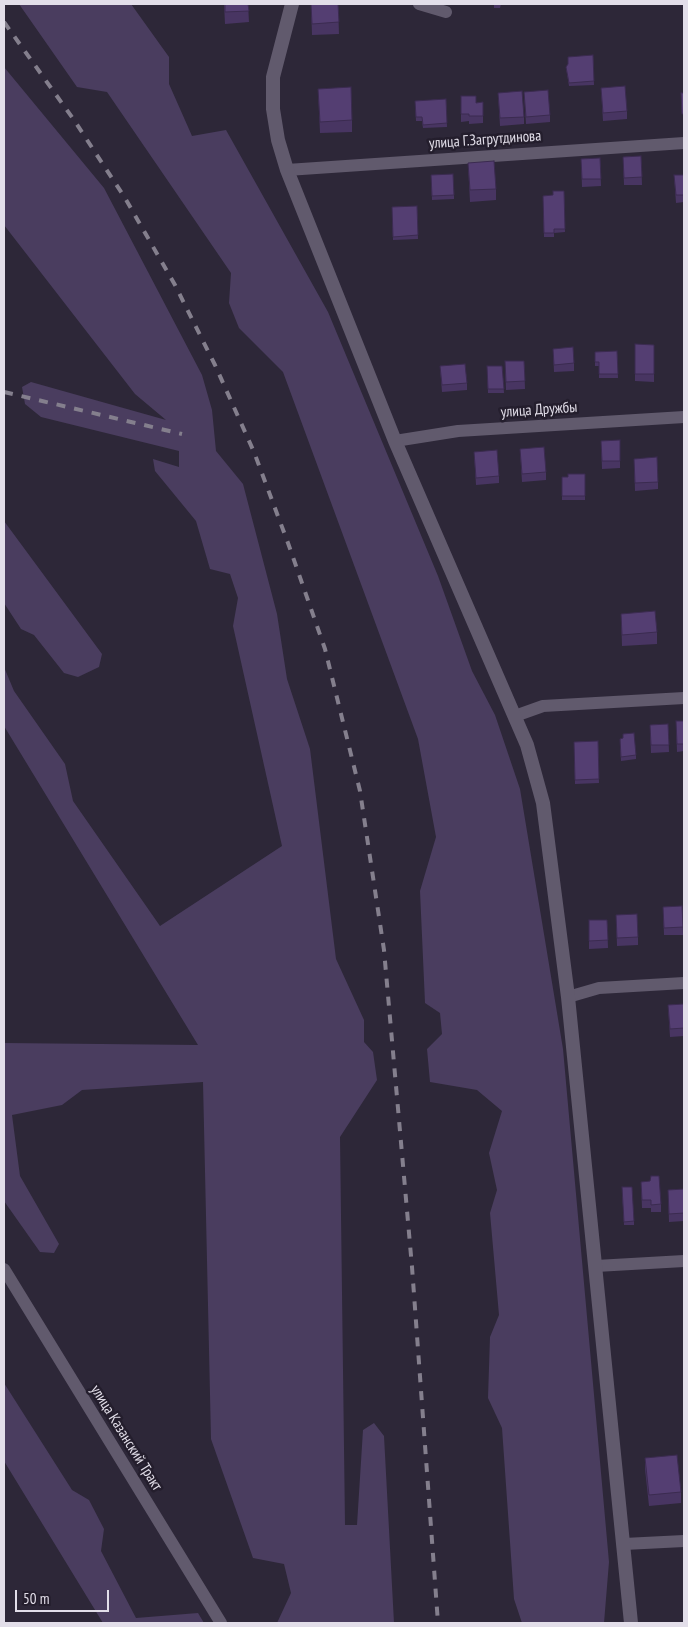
<!DOCTYPE html>
<meta charset="utf-8">
<style>
body{margin:0}
#map{position:relative;width:688px;height:1627px;overflow:hidden;background:#2d2738;font-family:"PT Sans Narrow",sans-serif}
canvas{display:block}
.frame{position:absolute;inset:0;border:5px solid #e2dee9;pointer-events:none}
.scale{position:absolute;left:15px;top:1590px;width:94px;height:22px;box-sizing:border-box;border:2px solid #e2dee9;border-top:0;padding-left:6px;font-size:15px;line-height:18px;white-space:nowrap;color:#e2dee9;-webkit-text-stroke:4px #241e2d;paint-order:stroke}
</style>
<div id="map">
<canvas width="688" height="1627"></canvas>
<div class="frame"></div>
<div class="scale">50 m</div>
</div>
<script>
const ctx = document.querySelector('canvas').getContext('2d');
ctx.lineJoin = 'round';
function fill(path, color) { ctx.fillStyle = color; ctx.fill(path, 'evenodd'); }
const shape = rows => new Path2D(rows.map(r => 'M' + r).join(''));
function trace(path, color, width, dash) { ctx.strokeStyle = color; ctx.lineWidth = width; ctx.lineCap = dash ? 'butt' : 'round'; ctx.setLineDash(dash || []); ctx.stroke(path); }
function drawText(font, color, halo, rows, align = 'center') {
  ctx.font = font + ' "PT Sans Narrow",sans-serif'; ctx.lineWidth = 5; ctx.setLineDash([]); ctx.textBaseline = 'middle'; ctx.strokeStyle = halo; ctx.fillStyle = color; for (const [text, x, y, turn = 0] of rows) {
    ctx.save(); ctx.translate(x, y); ctx.rotate((+turn || 0) * Math.PI / 180); ctx.textAlign = isNaN(turn) ? turn : align; if (halo) ctx.strokeText(text, 0, 0); ctx.fillText(text, 0, 0); ctx.restore();
  }
}
const green = shape([
 [19,4,131,4,169,57,169,84,192,136,226,130,328,312,438,576,472,671,495,715,520,789,563,1049,609,1562,604,1623,522,1623,514,1599,502,1428,488,1398,490,1337,499,1315,490,1213,497,1190,489,1153,502,1111,477,1090,430,1082,427,1049,442,1034,440,1013,425,1003,420,891,436,837,418,739,283,372,239,328,229,303,231,273,107,92,77,87],
 [4,67,104,188,202,375,212,410,216,451,243,484,277,614,287,679,310,749,336,959,364,1020,364,1042,373,1052,377,1080,340,1137,345,1525,357,1525,363,1430,374,1423,384,1436,394,1623,277,1623,291,1593,284,1564,253,1558,211,1439,203,1082,82,1090,62,1105,12,1115,20,1176,59,1244,54,1253,40,1252,4,1201,4,1043,198,1045,4,726,4,667,14,691,65,764,73,801,160,926,282,846,233,626,238,598,230,574,210,569,196,521,155,471,153,459,179,467,179,451,41,417,25,404,22,387,31,382,166,420,135,394,4,225],
 [4,521,102,654,99,667,78,677,64,673,34,635,21,629,4,603],
 [4,1383,72,1490,89,1500,104,1529,101,1551,136,1618,198,1613,204,1623,103,1623,4,1461]
]);
const minor = shape([
 [419,4,446,12],
 [287,170,684,143],
 [395,441,458,431,684,417],
 [515,716,543,706,684,698],
 [568,997,599,988,684,983],
 [596,1266,684,1261],
 [4,1269,221,1623],
 [624,1544,684,1541]
]);
const tertiary = shape([
 [292,4,273,77,273,109,278,140,287,170,395,441,527,745,543,803,568,997,631,1623]
]);
const rail = shape([
 [4,22,74,120,125,198,175,285,215,365,254,452,288,543,325,649,360,791,384,950,412,1267,438,1623],
 [4,392,182,434]
]);
const wall = shape([
 [224,4,248,4,249,22,225,24],
 [311,4,338,4,339,34,312,35],
 [494,4,501,4,500,8,494,8],
 [593,55,594,85,569,86,566,67],
 [601,88,627,111,627,119,603,121],
 [318,89,352,120,352,132,320,133],
 [524,92,550,115,550,122,526,124],
 [498,93,524,117,524,124,500,126],
 [461,96,476,103,483,102,483,123,469,124,469,121,461,122],
 [446,99,447,127,423,128,422,121,416,121,415,101],
 [641,156,642,185,624,185,623,157],
 [600,158,601,186,582,187,581,159],
 [468,163,496,189,496,200,470,202],
 [431,175,454,195,454,199,432,200],
 [674,175,684,175,684,202,676,203],
 [564,191,565,232,554,233,554,237,544,237,543,196,553,195],
 [417,206,418,239,393,240,392,207],
 [635,344,654,345,654,382,635,381],
 [553,349,574,363,574,371,554,372],
 [617,351,618,378,599,378,599,366,595,366,595,352],
 [505,361,524,361,525,389,506,390],
 [440,366,467,383,467,390,442,392],
 [487,366,502,366,504,393,488,393],
 [620,440,620,468,602,469,601,441],
 [520,449,546,472,546,480,522,482],
 [474,452,499,476,499,483,476,485],
 [634,459,658,482,658,489,635,491],
 [585,474,585,500,562,500,562,477,568,477],
 [621,614,657,632,657,644,622,646],
 [676,721,684,721,684,751,677,752],
 [668,724,669,752,651,753,650,725],
 [623,739,636,755,636,759,621,761,620,743],
 [598,741,599,783,575,784,574,742],
 [682,906,683,935,664,935,663,907],
 [616,915,638,937,638,945,617,946],
 [589,920,607,920,608,948,589,949],
 [684,1004,684,1036,670,1037,668,1005],
 [641,1182,661,1204,661,1212,651,1212,651,1208,642,1208],
 [684,1189,684,1221,669,1222,668,1190],
 [622,1191,634,1221,634,1225,624,1225],
 [645,1458,681,1492,681,1503,649,1506,645,1469]
]);
const building = shape([
 [225,4,248,4,249,11,225,12,225,4],
 [311,4,338,4,339,22,312,24,311,4],
 [593,55,594,81,569,83,566,67,568,64,568,57,593,55],
 [625,86,627,111,603,113,601,88,625,86],
 [351,87,352,120,320,122,318,89,351,87],
 [548,90,550,115,526,117,524,92,548,90],
 [522,91,524,117,500,118,498,93,522,91],
 [681,93,684,93,684,114,682,114,681,93],
 [461,96,476,96,476,103,483,102,483,116,469,116,469,114,461,114,461,96],
 [446,99,447,123,423,125,422,117,416,117,415,101,446,99],
 [641,156,642,177,624,178,623,157,641,156],
 [600,158,601,179,582,179,581,159,600,158],
 [494,161,496,189,470,190,468,163,494,161],
 [453,174,454,195,432,196,431,175,453,174],
 [674,175,684,175,684,195,676,195,674,175],
 [553,191,564,191,565,229,554,229,554,233,544,233,543,196,553,195,553,191],
 [417,206,418,235,393,237,392,207,417,206],
 [635,344,654,345,654,374,635,374,635,344],
 [573,347,574,363,554,365,553,349,573,347],
 [617,351,618,374,599,374,599,362,595,362,595,352,617,351],
 [505,361,524,361,525,381,506,382,505,361],
 [465,364,467,383,442,385,440,366,465,364],
 [487,366,502,366,504,389,488,389,487,366],
 [620,440,620,461,602,461,601,441,620,440],
 [544,447,546,472,522,474,520,449,544,447],
 [497,450,499,476,476,478,474,452,497,450],
 [657,457,658,482,635,483,634,459,657,457],
 [568,474,585,474,585,496,562,496,562,477,568,477,568,474],
 [655,611,657,632,622,635,621,614,655,611],
 [676,721,684,721,684,744,677,744,676,721],
 [668,724,669,745,651,745,650,725,668,724],
 [634,733,636,755,621,757,620,739,623,738,623,734,634,733],
 [598,741,599,779,575,780,574,742,598,741],
 [682,906,683,927,664,928,663,907,682,906],
 [637,914,638,937,617,938,616,915,637,914],
 [589,920,607,920,608,940,589,941,589,920],
 [684,1004,684,1028,670,1029,668,1005,684,1004],
 [651,1176,659,1176,661,1204,651,1205,651,1200,642,1200,641,1182,650,1181,651,1176],
 [622,1187,632,1187,634,1221,624,1222,622,1187],
 [684,1189,684,1213,669,1214,668,1190,684,1189],
 [677,1455,681,1492,649,1495,645,1458,677,1455]
]);
const streetNames = [
 ["улица Г.Загрутдинова",485,140,-4],
 ["улица Дружбы",539,410,-4],
 ["улица Казанский Тракт",126,1438,58]
];
fill(green, '#4a3d5f');
trace(minor, '#615a6d', 12);
trace(tertiary, '#615a6d', 14);
trace(rail, '#847f8d', 4, [9, 9]);
fill(wall, '#483562');
fill(building, '#543e72');
trace(building, '#3b2b50', 1);
drawText('15px', '#e2dee9', '#241e2d', streetNames);
</script>
